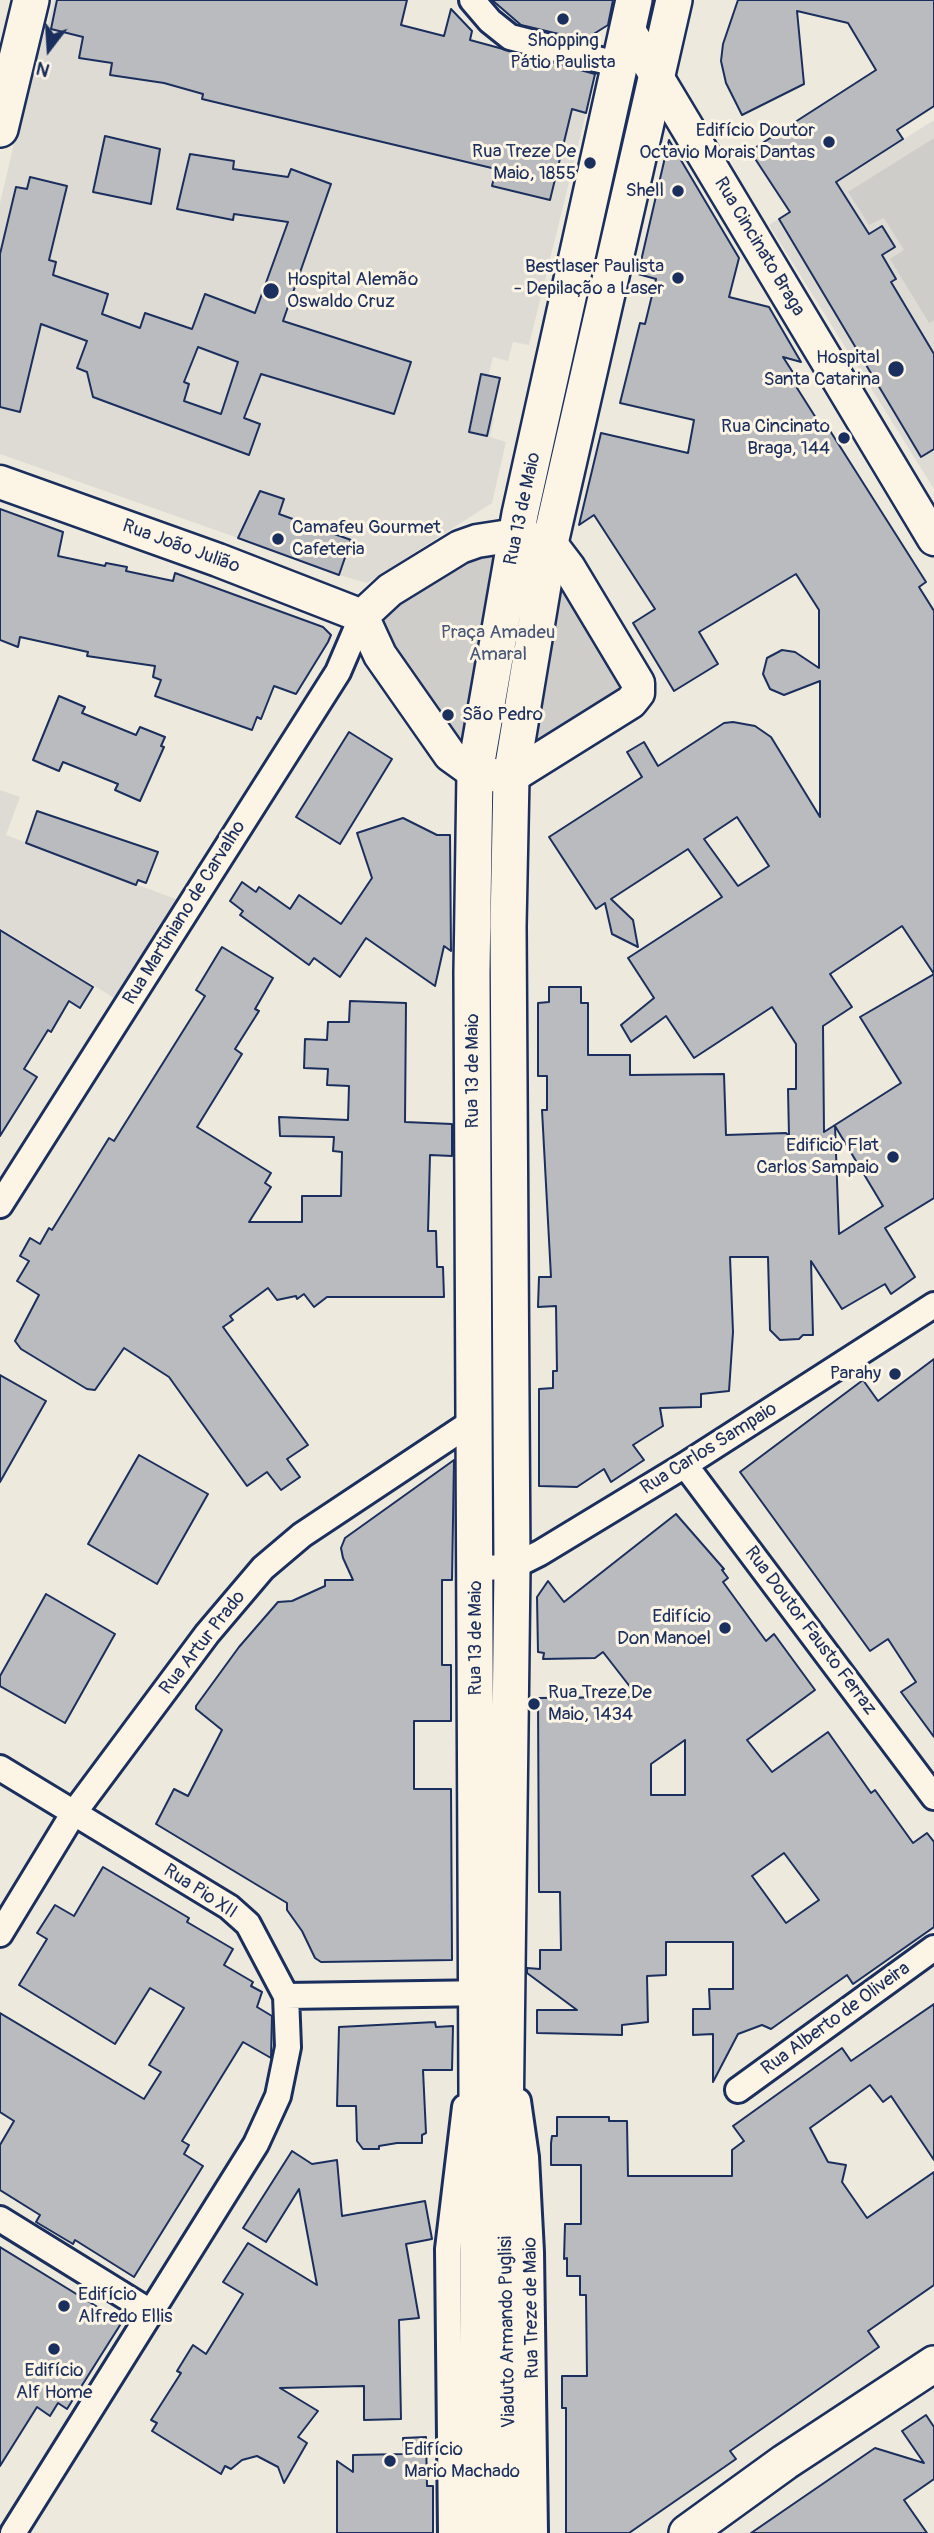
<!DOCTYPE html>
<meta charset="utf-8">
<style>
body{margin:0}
#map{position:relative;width:934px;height:2533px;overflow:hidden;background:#eee9dd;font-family:Pangolin,sans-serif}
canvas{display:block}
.north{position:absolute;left:14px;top:14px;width:70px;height:70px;-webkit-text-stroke:5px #fcf5e5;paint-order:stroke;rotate:197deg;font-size:19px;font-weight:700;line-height:28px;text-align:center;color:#1b2f5e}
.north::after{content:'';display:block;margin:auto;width:24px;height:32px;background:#1b2f5e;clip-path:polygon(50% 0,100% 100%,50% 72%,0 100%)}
</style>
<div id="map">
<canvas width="934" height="2533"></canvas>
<div class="north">N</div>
</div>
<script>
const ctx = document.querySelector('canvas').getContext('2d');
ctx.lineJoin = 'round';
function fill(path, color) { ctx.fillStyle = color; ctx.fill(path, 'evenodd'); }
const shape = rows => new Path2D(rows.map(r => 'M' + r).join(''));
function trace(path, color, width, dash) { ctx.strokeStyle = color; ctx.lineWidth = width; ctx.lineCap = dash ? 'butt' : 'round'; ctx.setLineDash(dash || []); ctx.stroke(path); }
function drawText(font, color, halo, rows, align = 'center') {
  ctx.font = font + ' Pangolin,sans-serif'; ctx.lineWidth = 6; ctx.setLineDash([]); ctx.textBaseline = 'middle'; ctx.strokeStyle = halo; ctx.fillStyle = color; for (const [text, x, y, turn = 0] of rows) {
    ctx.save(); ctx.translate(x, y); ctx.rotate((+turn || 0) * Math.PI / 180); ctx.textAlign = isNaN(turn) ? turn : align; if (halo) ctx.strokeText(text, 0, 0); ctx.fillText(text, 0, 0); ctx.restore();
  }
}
const built = shape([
 [54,0,57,0,51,29,72,34,216,23,586,113,529,345,513,342,508,361,493,357,479,413,494,418,490,437,506,442,492,503,367,583,339,575,351,540,308,524,277,520,284,499,260,491,252,513,248,512,238,538,0,454,0,203,40,33,46,32],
 [934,120,934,489,769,225],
 [0,790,20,797,6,835,178,900,114,998,0,928]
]);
const green = shape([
 [934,138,934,320,929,323,890,259,904,250,884,218,869,225,848,192],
 [515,546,547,555,629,692,514,766,473,760,383,632,380,622,383,610,465,556]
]);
const building = shape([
 [57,0,407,0,401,25,444,36,451,9,472,31,470,40,595,74,586,113,572,109,550,200,492,186,496,169,202,99,203,94,164,83,110,75,112,63,79,58,83,37,51,29,57,0],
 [492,0,613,0,608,25,584,40,521,25,492,0],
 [738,0,934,0,934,106,897,130,903,139,836,182,869,234,882,226,895,247,882,255,896,279,891,282,934,354,934,449,921,457,779,219,790,212,750,151,876,70,848,23,797,11,804,84,742,115,726,83,721,61,723,44,738,0],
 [105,136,160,149,151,204,93,192,105,136],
 [669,140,739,258,729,297,769,307,801,362,783,357,801,385,797,388,823,429,827,426,926,582,919,587,934,611,934,1198,885,1228,915,1277,891,1294,885,1284,842,1309,811,1261,813,1335,803,1335,799,1339,780,1340,770,1330,768,1257,730,1257,733,1332,729,1391,701,1394,701,1407,660,1408,663,1426,633,1445,644,1460,611,1482,604,1469,577,1487,539,1486,539,1389,553,1388,553,1371,557,1371,556,1306,538,1307,539,1277,551,1277,542,1110,547,1110,547,1076,538,1076,538,1003,549,1002,549,987,581,987,581,1003,588,1003,588,1055,630,1055,630,1075,724,1074,726,1135,786,1133,789,1136,788,1089,796,1089,796,1044,772,1007,694,1058,666,1016,631,1042,621,1025,654,998,628,958,722,897,688,849,611,899,633,920,638,947,612,934,605,903,596,909,549,837,642,777,627,752,644,742,658,766,724,723,733,722,755,726,771,737,820,817,820,681,784,695,770,689,763,674,767,658,782,650,795,652,819,668,819,610,796,574,699,632,718,664,674,691,633,623,655,609,594,515,579,525,601,433,688,453,694,420,620,403,640,323,645,324,656,279,638,274,669,140],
 [737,817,769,866,738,886,704,839,737,817],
 [902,926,934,974,860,1017,901,1083,824,1132,823,1026,852,1007,830,974,902,926],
 [835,1126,883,1206,839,1234,835,1126],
 [190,154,234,161,233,169,288,177,291,169,331,184,283,321,411,362,394,414,261,374,244,418,260,424,249,455,93,397,87,372,77,368,87,341,41,324,20,412,0,407,0,254,16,187,27,189,30,177,67,186,49,260,56,262,53,275,108,294,102,314,140,328,145,313,192,329,205,294,255,313,288,222,234,214,233,220,177,209,190,154],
 [198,347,238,362,221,414,184,401,189,384,184,382,198,347],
 [481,374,500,378,487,436,469,432,481,374],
 [260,491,284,499,279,514,351,540,339,575,238,538,260,491],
 [0,509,63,532,58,556,105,566,106,563,127,567,126,571,173,581,175,573,323,627,331,635,328,642,296,694,274,686,261,719,257,717,252,730,155,696,161,680,153,677,155,666,87,656,88,652,20,637,18,647,0,640,0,509],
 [59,696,85,707,82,713,136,735,140,727,165,737,161,746,164,747,140,801,115,790,118,784,63,762,59,771,33,760,59,696],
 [349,732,392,759,340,844,296,817,349,732],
 [37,811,158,852,146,883,138,880,136,885,26,843,37,811],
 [403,818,437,835,450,835,451,951,444,946,435,986,366,938,340,977,314,958,309,965,240,915,243,911,230,901,242,882,256,892,259,887,290,909,299,895,341,924,372,878,357,833,403,818],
 [0,930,93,987,80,1008,69,1001,51,1032,48,1030,24,1069,37,1077,0,1136,0,930],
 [222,947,273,978,255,1009,259,1011,235,1049,242,1054,197,1127,271,1173,265,1183,271,1187,249,1222,302,1222,302,1196,341,1196,342,1152,333,1151,334,1137,280,1136,279,1117,348,1120,349,1086,327,1085,328,1069,304,1068,305,1039,327,1040,328,1022,349,1022,350,1001,406,1003,405,1122,452,1124,452,1156,430,1155,428,1231,436,1231,437,1267,443,1267,444,1297,327,1297,314,1307,304,1294,297,1299,296,1296,277,1300,268,1288,230,1316,233,1320,223,1327,308,1445,287,1459,300,1477,281,1490,267,1472,247,1486,169,1377,124,1348,95,1390,87,1389,21,1349,15,1341,39,1295,17,1281,29,1261,20,1256,30,1238,40,1244,49,1228,52,1230,109,1138,114,1141,205,996,196,990,222,947],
 [934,1359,934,1737,901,1692,916,1682,888,1639,870,1651,740,1472,863,1380,878,1401,934,1359],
 [0,1375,46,1401,0,1482,0,1375],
 [139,1455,208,1494,157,1584,88,1544,139,1455],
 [454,1460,452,1580,442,1580,442,1665,451,1665,451,1721,414,1721,414,1789,451,1789,452,1960,321,1962,315,1958,302,1931,287,1910,287,1903,156,1824,174,1789,188,1796,222,1730,196,1709,196,1706,239,1647,278,1602,292,1601,325,1586,325,1580,353,1580,343,1558,341,1548,345,1538,454,1460],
 [676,1514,724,1569,722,1570,728,1578,723,1582,766,1641,774,1634,815,1690,747,1740,772,1772,828,1732,871,1793,875,1790,913,1843,927,1833,934,1842,934,1927,853,1984,847,1975,771,2029,762,2025,738,2034,713,2082,713,2034,693,2035,693,2009,710,2009,709,1989,733,1989,733,1942,666,1942,666,1975,647,1976,648,2022,622,2025,622,2035,537,2033,537,2010,577,2010,527,1973,527,1968,540,1969,540,1950,561,1950,560,1892,539,1892,538,1698,638,1697,603,1652,595,1658,543,1659,544,1653,538,1652,537,1597,548,1581,564,1602,676,1514],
 [685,1740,685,1795,651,1795,651,1764,685,1740],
 [784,1853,819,1900,786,1923,752,1876,784,1853],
 [46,1594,115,1634,65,1723,0,1686,0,1676,46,1594],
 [103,1867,189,1918,187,1922,233,1949,224,1965,253,1982,251,1986,262,1992,257,2007,272,2016,271,2058,243,2042,182,2141,189,2145,184,2154,203,2166,134,2277,75,2240,73,2244,36,2222,40,2215,0,2190,0,2145,14,2121,0,2112,0,2013,144,2099,161,2072,149,2065,184,2008,150,1988,115,2044,19,1985,47,1939,37,1933,55,1905,74,1916,103,1867],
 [934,2004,934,2160,891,2096,883,2102,870,2085,810,2128,828,2162,846,2165,842,2182,867,2218,934,2172,934,2285,868,2331,879,2347,730,2451,736,2459,629,2533,566,2533,566,2408,562,2408,562,2376,587,2376,586,2295,580,2295,580,2276,567,2276,567,2258,564,2259,565,2224,581,2224,581,2165,551,2165,551,2143,552,2136,557,2136,557,2117,609,2117,609,2121,627,2121,628,2176,732,2176,732,2150,744,2141,733,2126,842,2048,851,2061,934,2004],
 [435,2022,436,2027,453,2026,452,2070,423,2070,426,2133,422,2135,422,2143,397,2143,379,2146,379,2149,363,2149,357,2141,356,2106,337,2106,339,2027,435,2022],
 [292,2151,312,2164,337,2160,342,2216,425,2201,432,2239,406,2244,419,2318,399,2320,401,2419,364,2420,364,2386,280,2388,318,2411,298,2437,307,2443,284,2483,278,2467,257,2456,242,2460,231,2469,225,2466,221,2474,152,2431,157,2423,151,2420,181,2373,177,2371,193,2345,206,2354,243,2294,223,2282,248,2243,317,2285,299,2189,266,2242,243,2228,292,2151],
 [0,2247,122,2322,67,2409,58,2403,50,2416,37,2407,0,2466,0,2247],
 [926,2415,934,2427,934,2479,904,2500,927,2533,751,2533,875,2448,924,2463,902,2431,926,2415],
 [426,2437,427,2486,433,2486,433,2533,337,2533,337,2461,353,2472,353,2455,404,2454,403,2438,426,2437]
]);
const minor = shape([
 [472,0,490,21,510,37,620,65],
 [0,1205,338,672,362,616],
 [685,1465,934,1797],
 [475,1568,512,1567,540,1553,685,1465,934,1305],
 [0,1768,229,1907,248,1924,286,1996,491,1993],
 [0,1934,73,1814,207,1634,263,1568,302,1535,475,1420],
 [738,2090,934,1948],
 [518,2101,526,2157,531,2252,535,2533],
 [0,2219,152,2313],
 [13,2533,256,2144,278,2096,288,2047,286,1996],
 [451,2533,448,2249,465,2107]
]);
const tertiary = shape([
 [627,27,934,539],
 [0,482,218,560,362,616],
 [516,535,550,543,569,568,638,683,638,693,631,702,511,777,475,773,450,755,380,655,362,616,390,590,460,547,477,541,516,535]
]);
const secondary = shape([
 [0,129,31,0],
 [479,2533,472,972,475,773,520,514,634,0],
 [510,2533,505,2131,512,1567,508,926,511,777,550,543,674,0],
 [687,2533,785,2462,934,2364]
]);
const markers = [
 [563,19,7,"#1b2f5e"],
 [829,142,7,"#1b2f5e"],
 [590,163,7,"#1b2f5e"],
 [678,191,7,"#1b2f5e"],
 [678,278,7,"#1b2f5e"],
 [271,291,9,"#1b2f5e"],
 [896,369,9,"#1b2f5e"],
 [844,438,7,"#1b2f5e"],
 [278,539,7,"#1b2f5e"],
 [448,715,7,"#1b2f5e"],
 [893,1157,7,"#1b2f5e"],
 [895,1374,7,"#1b2f5e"],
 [725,1628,7,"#1b2f5e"],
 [534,1704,7,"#1b2f5e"],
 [64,2306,7,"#1b2f5e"],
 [54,2349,7,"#1b2f5e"],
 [390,2461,7,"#1b2f5e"]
];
const poiNames = [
 ["Shopping",563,41,"center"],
 ["Pátio Paulista",563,63,"center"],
 ["Edifício Doutor",815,131],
 ["Octavio Morais Dantas",815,153],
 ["Rua Treze De",576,152],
 ["Maio, 1855",576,174],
 ["Shell",664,191],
 ["Bestlaser Paulista",664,267],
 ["- Depilação a Laser",664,289],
 ["Hospital Alemão",287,280,"left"],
 ["Oswaldo Cruz",287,302,"left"],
 ["Hospital",880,358],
 ["Santa Catarina",880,380],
 ["Rua Cincinato",830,427],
 ["Braga, 144",830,449],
 ["Camafeu Gourmet",292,528,"left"],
 ["Cafeteria",292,550,"left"],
 ["São Pedro",462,715,"left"],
 ["Edificio Flat",879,1146],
 ["Carlos Sampaio",879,1168],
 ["Parahy",881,1374],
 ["Edifício",711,1617],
 ["Don Manoel",711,1639],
 ["Rua Treze De",548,1693,"left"],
 ["Maio, 1434",548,1715,"left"],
 ["Edifício",78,2295,"left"],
 ["Alfredo Ellis",78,2317,"left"],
 ["Edifício",54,2371,"center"],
 ["Alf Home",54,2393,"center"],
 ["Edifício",404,2450,"left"],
 ["Mario Machado",404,2472,"left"]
];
const streetNames = [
 ["Rua Cincinato Braga",759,247,59],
 ["Rua 13 de Maio",523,509,-78],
 ["Rua João Julião",181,547,20],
 ["Rua Martiniano de Carvalho",185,913,-58],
 ["Rua 13 de Maio",473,1071,-90],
 ["Rua Carlos Sampaio",709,1449,-32],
 ["Rua Doutor Fausto Ferraz",810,1631,53],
 ["Rua 13 de Maio",476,1638,-90],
 ["Rua Artur Prado",203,1643,-52],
 ["Rua Pio XII",200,1892,33],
 ["Rua Alberto de Oliveira",836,2019,-36],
 ["Rua Treze de Maio",532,2308,-91],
 ["Viaduto Armando Puglisi",508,2332,-91]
];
const parkNames = [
 ["Praça Amadeu",498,633],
 ["Amaral",498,655]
];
fill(built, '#dedbd4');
fill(green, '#cfcdca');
fill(building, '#babbbe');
trace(building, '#1b2f5e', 2);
trace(minor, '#1b2f5e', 30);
trace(tertiary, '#1b2f5e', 37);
trace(secondary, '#1b2f5e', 40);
trace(minor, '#fcf5e5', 24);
trace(tertiary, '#fcf5e5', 32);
trace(secondary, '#fcf5e5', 35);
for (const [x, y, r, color] of markers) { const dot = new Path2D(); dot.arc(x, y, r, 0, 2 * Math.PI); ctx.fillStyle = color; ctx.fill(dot); trace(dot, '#fcf5e5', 2.5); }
drawText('19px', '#1b2f5e', '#fcf5e5', poiNames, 'right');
drawText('19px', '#1b2f5e', '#fcf5e5', streetNames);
drawText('19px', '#485679', '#fcf5e5', parkNames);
</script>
